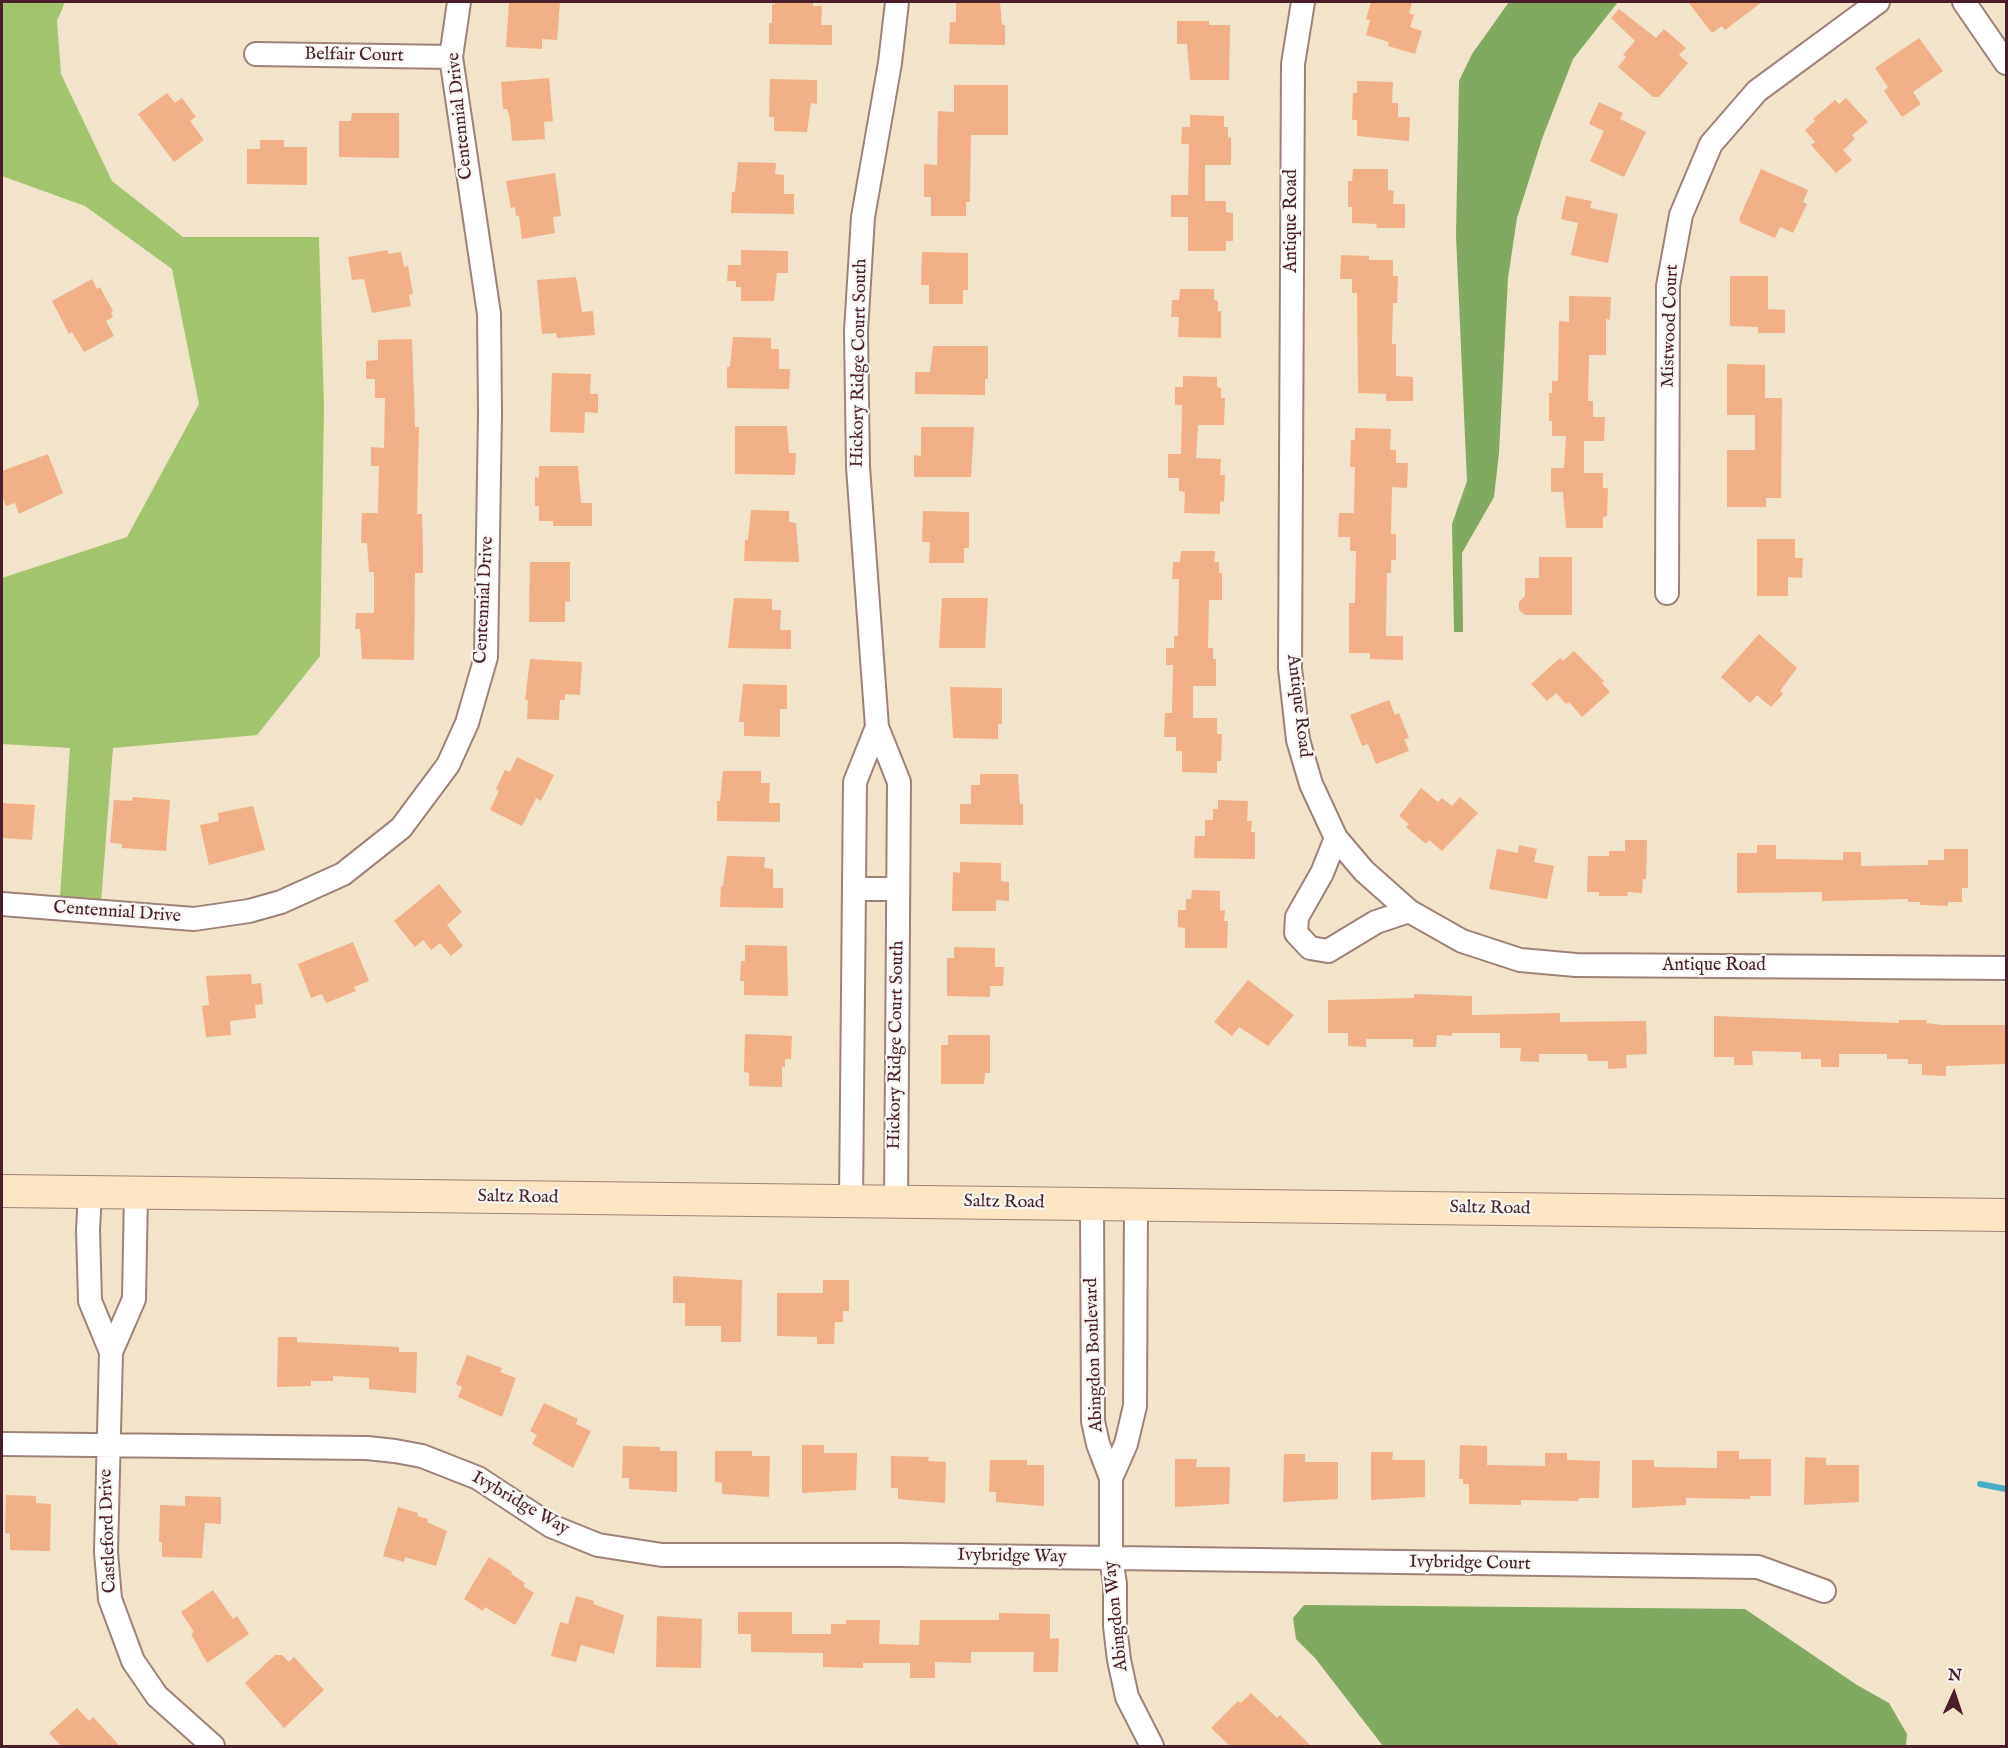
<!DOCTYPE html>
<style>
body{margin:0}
#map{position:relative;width:2008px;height:1748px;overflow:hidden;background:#f1e4ca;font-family:"IM FELL English",serif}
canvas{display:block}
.frame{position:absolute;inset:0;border:3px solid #4a1f2b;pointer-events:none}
.north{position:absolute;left:1924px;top:1664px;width:60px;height:60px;-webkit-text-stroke:4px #f6f6f2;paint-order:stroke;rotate:3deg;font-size:16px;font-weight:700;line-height:24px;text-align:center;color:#4a1f2b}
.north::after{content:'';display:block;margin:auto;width:21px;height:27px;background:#4a1f2b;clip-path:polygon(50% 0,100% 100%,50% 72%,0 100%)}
</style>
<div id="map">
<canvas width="2008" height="1748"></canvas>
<div class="frame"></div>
<div class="north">N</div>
</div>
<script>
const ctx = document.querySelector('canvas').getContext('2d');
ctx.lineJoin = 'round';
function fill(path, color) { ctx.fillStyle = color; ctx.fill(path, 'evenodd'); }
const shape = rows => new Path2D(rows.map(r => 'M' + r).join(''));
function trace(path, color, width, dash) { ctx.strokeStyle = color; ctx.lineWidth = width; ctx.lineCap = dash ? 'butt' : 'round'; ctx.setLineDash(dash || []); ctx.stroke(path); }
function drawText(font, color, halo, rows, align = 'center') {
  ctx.font = font + ' "IM FELL English",serif'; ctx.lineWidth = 4.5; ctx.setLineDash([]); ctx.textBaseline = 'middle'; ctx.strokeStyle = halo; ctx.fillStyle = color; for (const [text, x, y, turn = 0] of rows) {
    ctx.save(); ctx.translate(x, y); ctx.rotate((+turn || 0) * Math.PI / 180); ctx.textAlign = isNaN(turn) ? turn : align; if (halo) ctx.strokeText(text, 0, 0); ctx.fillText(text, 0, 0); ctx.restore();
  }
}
const green = shape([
 [2,2,65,2,57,21,61,74,112,181,183,237,319,237,324,407,320,656,257,735,113,748,101,902,60,897,70,748,2,744,2,578,127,537,199,404,172,269,85,206,2,176]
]);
const forest = shape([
 [1509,2,1618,2,1573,59,1542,139,1517,218,1508,278,1499,453,1494,497,1462,553,1463,632,1454,632,1452,524,1467,481,1456,236,1459,81,1472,54],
 [1304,1605,1745,1609,1857,1685,1889,1703,1907,1734,1906,1746,1383,1746,1315,1658,1296,1639,1293,1618]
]);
const stream = shape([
 [1980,1484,2006,1489]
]);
const building = shape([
 [509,2,560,2,557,40,542,39,542,49,506,47],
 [775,2,813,2,813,6,822,6,821,25,832,25,832,45,769,44,769,23,772,23,772,4,775,5],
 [956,2,1000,2,1002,25,1005,25,1005,45,949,44,950,22,956,22],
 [1371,2,1412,2,1409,13,1414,15,1410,27,1422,31,1415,54,1388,46,1389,42,1366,35,1370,20,1366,19],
 [1688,2,1762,2,1725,30,1722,26,1712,33],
 [1619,9,1656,38,1664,29,1686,48,1679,55,1688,63,1659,97,1653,97,1618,67,1626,57,1623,55,1635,41,1611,18],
 [1177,21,1209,21,1209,25,1230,25,1229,80,1190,80,1187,44,1177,44],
 [1919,38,1943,71,1913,92,1921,104,1902,117,1884,91,1888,87,1875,68],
 [549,78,553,121,544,122,545,139,512,141,510,118,507,109,503,109,501,82],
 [770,79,817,80,817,104,811,103,807,132,774,131,774,117,769,117],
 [1357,81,1393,82,1392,103,1398,103,1398,117,1410,117,1409,141,1357,136,1357,120,1352,120,1353,93,1357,93],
 [954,85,1008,85,1008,135,971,135,970,202,966,202,966,216,931,216,931,197,924,197,924,164,937,165,938,111,954,112],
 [167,93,175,103,182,98,196,117,190,121,204,140,174,162,138,114],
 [1846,98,1868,122,1852,135,1855,139,1843,150,1852,160,1836,173,1811,145,1815,142,1805,130,1815,121,1813,119,1835,100,1839,104],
 [1599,102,1623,113,1620,119,1646,132,1624,177,1590,161,1604,131,1589,124],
 [352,113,399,113,399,158,339,157,339,121,351,121],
 [1190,115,1224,116,1224,127,1228,127,1228,137,1231,138,1231,165,1205,165,1205,201,1226,201,1226,212,1233,213,1233,241,1226,241,1226,251,1188,251,1188,217,1171,217,1171,195,1188,195,1189,144,1181,144,1182,127,1190,127],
 [260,140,284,140,284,147,307,147,307,185,247,184,247,149,260,149],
 [738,162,776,163,775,174,784,175,784,194,794,194,794,214,731,213,732,192,735,192],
 [1353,169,1388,169,1388,190,1394,191,1393,204,1405,204,1405,228,1377,228,1376,224,1352,223,1352,207,1348,207,1348,181,1352,181],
 [1761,169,1808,190,1803,202,1807,204,1793,233,1780,227,1775,238,1741,223,1739,219],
 [555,173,561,216,553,217,555,233,522,239,519,216,516,216,515,207,511,208,506,181],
 [1566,196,1592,201,1590,208,1618,214,1608,263,1571,255,1578,223,1561,219],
 [388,250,388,254,401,252,404,267,408,266,413,294,409,295,411,306,372,313,364,279,352,280,348,257],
 [741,250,788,251,788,273,777,273,774,301,741,301,741,287,736,287,736,281,727,281,728,265,741,265],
 [922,252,968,253,968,290,963,290,963,304,929,304,929,285,921,285],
 [1341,255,1369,256,1369,260,1393,260,1393,276,1398,276,1397,303,1393,303,1392,344,1396,344,1396,376,1413,377,1413,401,1386,401,1386,394,1358,393,1357,293,1352,293,1352,279,1340,279],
 [1730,276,1768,276,1768,309,1785,310,1785,333,1758,333,1758,327,1730,326],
 [576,277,582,312,593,311,595,335,557,338,556,333,542,334,537,280],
 [92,279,97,289,100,287,113,311,111,313,113,317,106,321,114,336,84,352,72,332,69,334,52,301],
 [1180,289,1214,289,1214,300,1218,301,1218,311,1221,311,1221,338,1178,337,1179,317,1171,317,1172,300,1179,300],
 [1569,296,1611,297,1610,320,1606,319,1606,355,1589,355,1588,401,1593,401,1593,417,1605,417,1604,441,1584,441,1584,473,1603,473,1603,488,1608,488,1607,516,1603,517,1603,528,1566,528,1563,492,1551,492,1551,468,1564,468,1566,436,1552,436,1552,421,1549,421,1549,393,1552,393,1552,381,1558,381,1559,321,1569,322],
 [733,337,771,338,771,349,779,349,779,369,790,369,789,389,727,388,727,367,730,367],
 [412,339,415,427,419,427,417,514,422,514,423,547,423,573,415,573,414,660,362,659,360,629,355,629,356,613,374,613,374,572,369,572,367,543,361,543,362,513,378,513,379,466,371,466,371,447,384,448,385,398,375,398,375,379,366,379,366,361,378,360,378,340],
 [933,346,988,346,988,379,985,379,985,395,915,394,915,372,930,372],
 [1727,364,1765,365,1765,398,1782,398,1781,498,1766,498,1766,507,1727,507,1727,450,1755,450,1755,415,1727,415],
 [552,373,591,374,590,394,598,394,598,413,585,412,584,433,550,432],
 [1183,376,1217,377,1217,387,1221,388,1221,398,1225,398,1224,425,1198,425,1196,458,1221,459,1220,475,1225,475,1224,502,1220,501,1220,514,1184,513,1185,492,1179,491,1179,478,1168,478,1168,454,1181,454,1182,405,1175,405,1175,387,1183,387],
 [735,426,787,426,789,453,796,453,795,475,735,474],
 [921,427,974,427,971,477,914,477,914,455,921,456],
 [1355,428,1391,429,1390,450,1396,450,1396,463,1408,463,1407,488,1392,487,1391,534,1396,534,1396,560,1391,560,1391,573,1387,573,1386,636,1403,636,1403,660,1370,659,1370,653,1349,653,1349,603,1355,603,1356,551,1350,551,1350,537,1338,537,1339,513,1354,513,1355,467,1350,467,1351,440,1355,440],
 [48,454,63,493,19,514,15,503,6,506,2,496,2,471],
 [539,466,578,466,581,503,592,503,592,526,553,526,553,521,539,521,539,506,535,506,535,477,539,478],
 [751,510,789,511,789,522,796,523,799,562,744,561,745,540,748,540],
 [923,511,969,512,969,548,964,548,964,563,929,563,930,542,922,542],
 [1757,539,1795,539,1795,558,1803,558,1802,578,1788,577,1788,596,1757,596],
 [1181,551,1215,551,1214,562,1219,562,1219,573,1222,573,1222,600,1209,600,1208,648,1213,648,1213,659,1216,659,1216,686,1193,686,1193,718,1217,718,1217,734,1222,734,1221,761,1217,761,1217,773,1182,772,1182,751,1176,751,1176,737,1164,737,1165,713,1172,713,1173,665,1166,665,1166,648,1174,648,1174,636,1178,636,1179,579,1172,579,1173,562,1180,562],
 [1539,557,1572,557,1572,615,1525,615,1519,610,1519,602,1525,596,1525,578,1539,578],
 [530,562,570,562,570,602,565,601,565,622,529,622],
 [734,598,772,599,772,610,781,610,780,630,791,630,791,649,728,648],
 [942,598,988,598,985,648,939,648],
 [1759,634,1797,668,1780,691,1783,694,1771,707,1757,695,1750,703,1721,677],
 [1574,651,1604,681,1602,683,1610,692,1582,717,1569,702,1566,704,1556,693,1547,701,1531,684,1560,658,1563,661],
 [530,659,582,662,580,695,565,694,565,700,560,700,559,720,527,719,528,700,525,700],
 [743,684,787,685,787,709,780,709,780,737,744,736,744,722,739,722],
 [950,687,1002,688,1002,724,998,724,998,739,953,738],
 [1389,700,1395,715,1399,713,1409,738,1404,739,1409,751,1376,764,1368,744,1362,746,1350,715],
 [517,757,554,775,541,801,536,798,522,826,490,810,499,791,496,789,505,770,510,772],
 [723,771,761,771,761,783,770,783,769,803,780,803,780,822,717,821,717,801,720,801],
 [980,774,1018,774,1020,804,1023,804,1023,825,960,824,960,804,971,804,971,785,980,785],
 [1421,788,1438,802,1442,798,1452,806,1460,797,1478,813,1442,851,1429,840,1426,844,1406,827,1409,824,1399,816],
 [133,797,170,800,166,851,122,848,122,844,110,843,114,800,132,801],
 [1218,800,1248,801,1247,821,1252,821,1251,832,1255,832,1255,859,1194,858,1195,836,1205,836,1205,820,1213,820,1213,809,1218,809],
 [2,803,35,805,32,840,2,838],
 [253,806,265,850,209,865,200,825,219,821,218,813],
 [1625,840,1647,840,1646,879,1643,879,1642,893,1627,892,1628,896,1599,896,1599,892,1587,892,1588,856,1609,856,1609,851,1625,851],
 [1519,845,1537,849,1534,862,1554,866,1547,899,1489,889,1497,849,1518,853],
 [1757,845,1776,845,1776,859,1843,860,1843,852,1861,852,1861,866,1928,865,1928,860,1944,860,1944,849,1968,849,1968,888,1962,888,1962,902,1948,902,1948,906,1920,905,1920,902,1908,902,1908,899,1822,901,1822,892,1737,893,1737,853,1757,853],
 [727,856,765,857,764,868,773,869,773,888,783,888,783,908,720,907,721,886,723,886],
 [960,862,1001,863,1001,881,1009,882,1009,901,996,900,996,911,952,911,953,872,960,873],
 [439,884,462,912,447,925,463,946,451,956,440,943,431,950,423,940,415,947,394,921],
 [1192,890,1220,891,1220,911,1225,910,1224,921,1228,921,1227,948,1185,948,1185,928,1178,927,1178,910,1186,910,1186,899,1191,899],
 [353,942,369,981,354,987,356,991,326,1003,322,994,311,998,298,964],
 [745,945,787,946,788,996,744,995,744,981,740,981,741,961,745,961],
 [954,947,995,948,995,967,1004,967,1003,986,990,986,990,997,947,996,947,958,954,958],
 [251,974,252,984,261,983,263,1004,255,1005,256,1018,230,1021,231,1035,206,1037,202,1006,209,1005,206,976],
 [1248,980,1294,1015,1268,1046,1239,1027,1232,1036,1214,1022],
 [1414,994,1472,996,1472,1015,1560,1013,1560,1022,1646,1021,1647,1054,1626,1055,1627,1068,1608,1069,1608,1061,1588,1061,1587,1054,1539,1054,1539,1062,1520,1061,1521,1048,1500,1048,1500,1033,1452,1033,1452,1036,1437,1035,1436,1047,1413,1047,1413,1039,1366,1039,1366,1047,1348,1046,1348,1033,1328,1033,1328,1000,1414,998],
 [1714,1016,1899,1023,1899,1020,1927,1020,1926,1023,1942,1025,2007,1025,2007,1064,1946,1066,1946,1076,1922,1075,1922,1064,1908,1064,1908,1059,1887,1059,1887,1054,1839,1054,1839,1067,1821,1067,1821,1059,1801,1059,1801,1052,1752,1051,1753,1065,1734,1065,1734,1057,1714,1057],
 [745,1034,792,1036,791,1059,785,1059,785,1067,782,1067,782,1087,749,1086,749,1073,744,1072],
 [948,1035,990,1035,990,1073,985,1073,984,1084,941,1084,941,1045,948,1045],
 [673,1276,742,1280,741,1342,721,1342,721,1326,685,1326,685,1303,673,1303],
 [823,1280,849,1280,849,1311,843,1311,843,1322,835,1322,834,1344,817,1344,817,1337,777,1336,777,1293,823,1293],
 [278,1337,297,1337,297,1342,399,1347,399,1352,417,1352,416,1393,369,1389,369,1378,333,1376,333,1381,311,1381,311,1386,277,1387],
 [467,1355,502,1368,500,1372,516,1378,502,1417,458,1397,462,1387,456,1384],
 [544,1403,578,1419,576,1424,591,1431,573,1468,532,1444,537,1435,530,1431],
 [802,1445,824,1445,824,1453,857,1453,856,1490,802,1493],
 [1460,1445,1487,1446,1487,1465,1545,1466,1545,1453,1567,1453,1567,1460,1600,1461,1599,1498,1579,1498,1578,1501,1521,1500,1521,1505,1469,1504,1469,1484,1463,1484,1463,1479,1459,1479],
 [623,1446,660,1447,660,1451,677,1451,677,1492,629,1489,629,1478,622,1478],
 [715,1451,752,1451,752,1456,770,1456,769,1497,722,1494,722,1483,715,1482],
 [1717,1451,1739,1451,1739,1459,1771,1459,1771,1496,1750,1496,1750,1499,1686,1498,1686,1505,1632,1508,1632,1460,1654,1460,1654,1467,1717,1468],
 [1371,1452,1393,1452,1392,1460,1425,1460,1425,1497,1371,1500],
 [1284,1454,1305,1454,1305,1462,1338,1462,1338,1499,1283,1502],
 [891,1456,929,1457,928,1461,946,1462,945,1503,898,1499,898,1488,891,1488],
 [1805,1457,1826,1458,1826,1465,1859,1465,1859,1502,1804,1505],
 [1175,1459,1197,1459,1196,1467,1230,1467,1229,1504,1175,1507],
 [990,1460,1027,1460,1027,1465,1044,1465,1044,1506,996,1502,996,1492,989,1492],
 [6,1495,36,1496,36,1503,51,1504,50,1551,10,1550,10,1534,5,1533],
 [185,1496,221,1497,221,1524,205,1523,202,1558,162,1557,162,1542,159,1542,160,1505,185,1506],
 [398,1507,418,1513,417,1516,428,1519,427,1522,447,1531,436,1566,405,1557,404,1562,383,1556],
 [489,1557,512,1572,511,1574,525,1583,523,1586,534,1593,515,1625,485,1607,483,1611,464,1599],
 [213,1590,233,1619,237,1616,249,1634,207,1663,191,1634,194,1632,181,1612],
 [576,1596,594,1601,593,1604,624,1615,614,1654,581,1645,576,1662,551,1656,560,1622,568,1624],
 [738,1612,792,1612,792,1634,831,1634,831,1624,846,1624,846,1620,880,1620,879,1644,919,1645,920,1620,999,1620,999,1613,1050,1614,1050,1639,1059,1638,1058,1672,1033,1672,1034,1652,971,1652,971,1663,935,1662,935,1678,910,1678,910,1663,863,1663,863,1668,823,1667,823,1653,751,1652,751,1634,738,1634],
 [657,1616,702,1619,701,1668,656,1667],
 [275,1655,282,1655,289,1662,294,1657,324,1690,284,1728,245,1683],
 [1251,1693,1277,1718,1280,1715,1311,1746,1230,1746,1211,1728,1238,1701,1241,1703],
 [77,1708,89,1721,93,1717,120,1746,61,1746,49,1733]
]);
const street = shape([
 [1303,2,1293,64,1290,668,1298,740,1311,784,1336,838,1364,871,1409,911,1462,941,1520,960,1576,965,2006,968],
 [1964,2,2006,63],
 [256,54,451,57],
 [1667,593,1668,286,1681,215,1711,144,1757,91,1878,2],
 [1336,838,1322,873,1297,917,1296,933,1310,948,1328,951,1376,922,1409,911],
 [854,889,898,889],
 [2,904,194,919,249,911,281,902,343,874,401,828,448,765,467,723,486,657,490,413,489,314,451,57,459,2],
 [90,1192,88,1230,90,1301,111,1352,134,1299,136,1193],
 [851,1202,855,782,877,727],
 [896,1202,899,782,877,727,858,467,856,331,863,217,890,63,897,2],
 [1092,1204,1093,1421,1098,1444,1111,1478,1126,1444,1135,1406,1136,1205],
 [111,1352,106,1552,110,1599,133,1661,157,1696,213,1746],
 [2,1444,367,1448,395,1451,422,1456,478,1478,551,1526,598,1545,662,1555,900,1555,1758,1567,1824,1591],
 [1111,1478,1111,1558,1115,1584,1115,1626,1119,1660,1127,1697,1152,1746]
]);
const secondary = shape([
 [2,1191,2006,1215]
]);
const streetNames = [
 ["Belfair Court",354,56,1],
 ["Centennial Drive",461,116,-96],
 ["Antique Road",1292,221,-90],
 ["Mistwood Court",1671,326,-88],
 ["Hickory Ridge Court South",860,363,-89],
 ["Centennial Drive",485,600,-87],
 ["Antique Road",1298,706,83],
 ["Centennial Drive",117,913,4],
 ["Antique Road",1714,966],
 ["Hickory Ridge Court South",897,1045,-89],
 ["Saltz Road",518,1198,1],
 ["Saltz Road",1004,1203,1],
 ["Saltz Road",1490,1209,1],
 ["Abingdon Boulevard",1095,1355,-92],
 ["Ivybridge Way",520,1504,30],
 ["Castleford Drive",109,1531,-92],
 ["Ivybridge Way",1012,1557,1],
 ["Ivybridge Court",1470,1564,1],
 ["Abingdon Way",1117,1616,-96]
];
fill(green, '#a2c46d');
fill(forest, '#81aa60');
trace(stream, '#43aec2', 6);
fill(building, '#f2b086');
trace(street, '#9e827a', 26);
trace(secondary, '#9e827a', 34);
trace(street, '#fff', 22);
trace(secondary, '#fce5c4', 32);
drawText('18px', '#4a1f2b', '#f6f6f2', streetNames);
</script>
